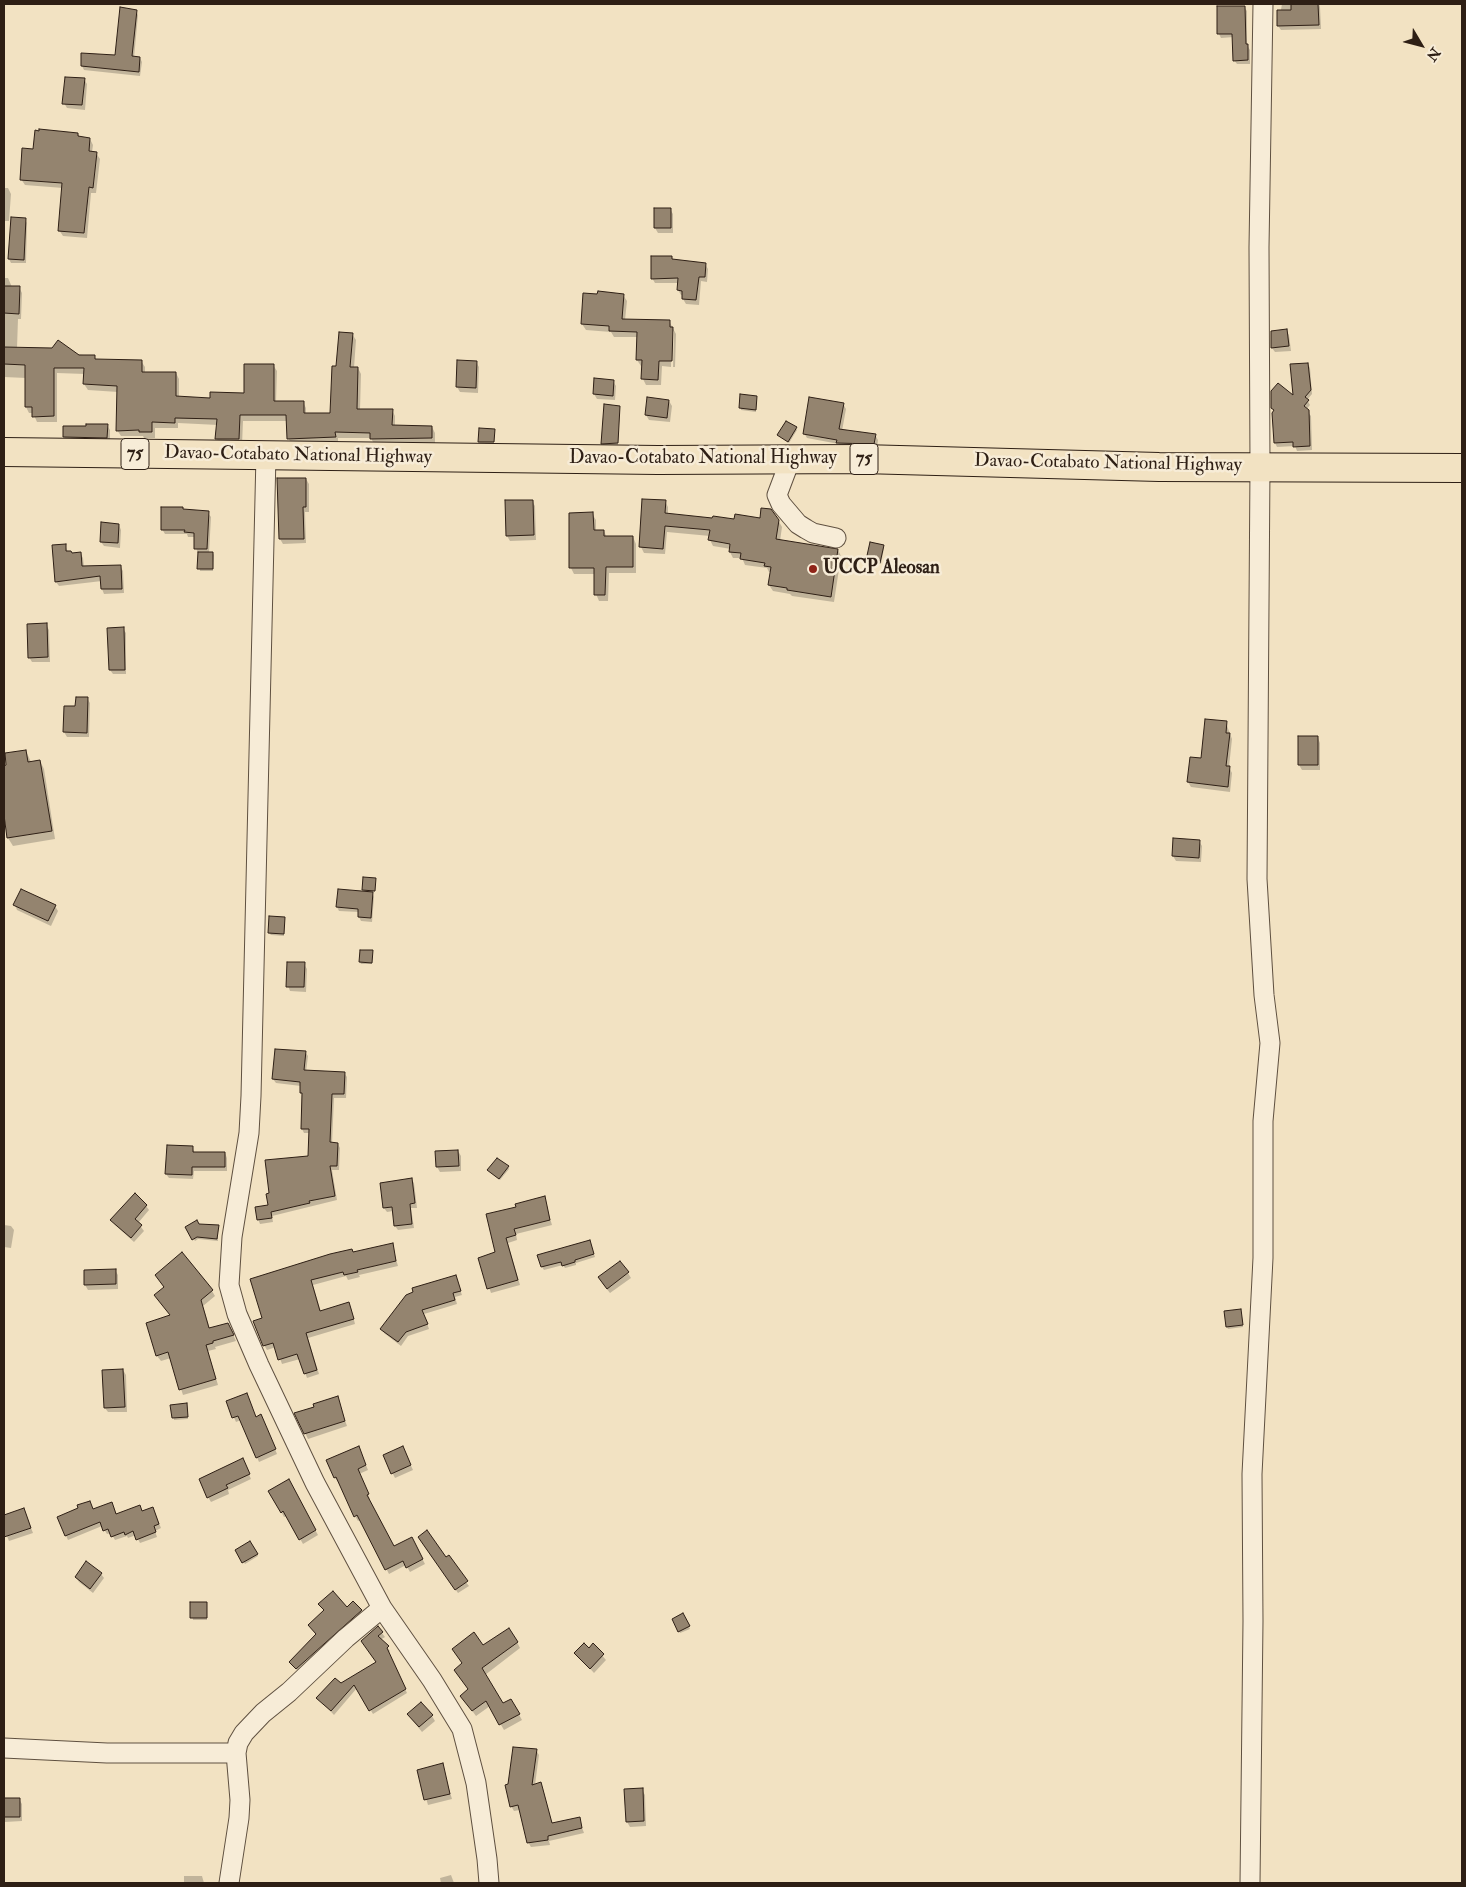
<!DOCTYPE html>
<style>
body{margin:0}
#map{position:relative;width:1466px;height:1887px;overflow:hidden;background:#f2e2c2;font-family:"IM FELL Double Pica",serif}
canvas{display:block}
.frame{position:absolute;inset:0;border:5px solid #2e1f15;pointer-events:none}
.north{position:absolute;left:1396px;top:20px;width:50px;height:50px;-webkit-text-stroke:4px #f7ecd7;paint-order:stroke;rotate:127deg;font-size:14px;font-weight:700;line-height:20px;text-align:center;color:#2e1f15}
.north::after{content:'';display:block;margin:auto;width:18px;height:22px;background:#2e1f15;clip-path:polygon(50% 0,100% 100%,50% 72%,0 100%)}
</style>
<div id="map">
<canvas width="1466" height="1887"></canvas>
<div class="frame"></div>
<div class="north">N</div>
</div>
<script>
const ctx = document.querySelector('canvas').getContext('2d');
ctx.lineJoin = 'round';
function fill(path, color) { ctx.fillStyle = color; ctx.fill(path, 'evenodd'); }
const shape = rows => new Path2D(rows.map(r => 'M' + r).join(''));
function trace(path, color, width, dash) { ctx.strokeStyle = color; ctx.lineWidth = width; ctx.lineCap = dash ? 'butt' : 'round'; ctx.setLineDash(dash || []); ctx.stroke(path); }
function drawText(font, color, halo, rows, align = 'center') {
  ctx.font = font + ' "IM FELL Double Pica",serif'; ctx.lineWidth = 5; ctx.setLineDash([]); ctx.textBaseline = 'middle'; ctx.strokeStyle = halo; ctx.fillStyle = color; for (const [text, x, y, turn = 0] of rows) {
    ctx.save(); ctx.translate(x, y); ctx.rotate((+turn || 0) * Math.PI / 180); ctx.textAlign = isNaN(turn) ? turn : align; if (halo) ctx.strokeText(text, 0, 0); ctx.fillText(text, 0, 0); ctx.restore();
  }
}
const shadow = shape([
 [1282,4,1319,4,1320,7,1321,29,1281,30,1278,26],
 [1244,7,1247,11,1247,45,1250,50,1250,64,1237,64,1234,60,1234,37,1221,38,1219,34],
 [136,11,138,15,134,58,140,58,142,62,140,76,84,70,82,66,116,57],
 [84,79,87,84,85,110,67,108,64,103],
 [78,134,80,138,90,139,93,145,92,152,96,153,100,159,96,193,91,193,87,238,63,236,59,230,63,188,25,185,21,179,34,150],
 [4,188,8,188,11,194,9,221,4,221],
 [670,209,673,214,673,233,658,233,655,228],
 [25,219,27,223,26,263,11,263,9,259],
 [671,257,673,261,705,264,708,269,707,282,701,281,699,305,686,304,683,299,683,295,681,295,678,290,679,283,655,283,652,278],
 [4,278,8,278,12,287,19,287,22,293,21,319,18,319,17,348,94,356,96,360,141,361,145,367,145,373,176,373,179,379,179,398,211,399,246,395,273,365,277,371,276,402,303,402,306,408,306,414,331,414,337,367,352,334,356,340,354,368,358,368,361,374,360,410,392,410,395,416,395,426,432,427,435,433,435,444,374,444,371,438,338,438,338,442,292,444,288,438,288,421,243,421,242,445,220,445,217,439,218,425,178,423,178,428,155,428,155,438,144,438,143,436,121,436,117,430,118,392,88,390,84,384,85,374,57,373,57,422,37,422,33,413,29,413,26,407,26,378,4,377],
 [623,295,627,301,625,320,669,321,676,334,675,367,673,367,674,332,672,329,671,367,662,366,661,385,646,385,643,379,643,366,641,366,637,360,638,337,614,337,611,332,586,330,582,324],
 [1286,330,1289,335,1291,351,1275,352,1272,348],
 [476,362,479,367,478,393,460,392,457,387],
 [1308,364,1310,368,1312,394,1307,400,1310,405,1306,410,1311,416,1312,450,1297,451,1295,446,1277,447,1275,443,1275,411,1272,407,1294,398],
 [613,381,616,386,615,400,597,399,594,394],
 [741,395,756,397,756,412,741,410],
 [669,401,672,406,670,422,649,420,646,415],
 [843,404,846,409,842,431,875,435,878,440,877,448,840,447,839,444,807,438,804,433],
 [619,407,618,445,603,445,602,443],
 [107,425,110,430,110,442,67,442,64,437,64,427],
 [796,428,797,430,789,443,779,435],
 [494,430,494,444,480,444,479,442],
 [279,479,306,479,309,484,309,512,305,512,306,543,283,544,280,539],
 [532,501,535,506,536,540,510,541,507,536,506,502],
 [665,501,668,507,668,514,735,521,778,520,782,527,780,541,838,550,841,556,834,602,792,596,790,594,773,591,769,585,771,572,769,572,767,568,745,565,742,558,733,558,730,552,731,549,713,546,710,540,710,536,667,532,665,554,644,553,641,547],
 [208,513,211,517,209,553,213,553,214,555,213,571,200,571,198,553,196,548,196,537,188,537,187,534,165,534,162,529],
 [592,514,596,520,596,531,604,531,607,538,633,537,636,544,636,573,609,573,608,601,599,601,596,594,595,574,574,574,571,568],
 [119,525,121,530,120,548,104,546,101,542],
 [65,545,68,552,72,554,80,553,83,558,84,567,120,566,123,571,124,593,104,594,102,589,102,581,59,586,56,582],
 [883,546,884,548,881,564,869,562,868,560],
 [46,625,49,630,50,662,32,662,29,657],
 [123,629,126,633,126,674,113,674,110,670],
 [87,698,90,703,89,737,67,737,64,732,76,708],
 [1226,723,1232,739,1229,767,1232,773,1230,792,1191,787,1188,782],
 [1318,738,1320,743,1320,770,1302,770,1299,765],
 [26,751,31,762,40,761,44,769,55,839,13,846,8,838,4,807,4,767,8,766],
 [1199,841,1202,846,1201,862,1176,861,1173,856],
 [375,879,375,892,372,892,374,897,372,922,361,921,359,917,359,912,339,911,337,907,365,892,363,890],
 [15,905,55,906,58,911,51,926,17,910],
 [284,918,284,936,271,935,269,933],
 [372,951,372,964,361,964,360,962],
 [304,964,307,969,306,992,290,991,288,986],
 [305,1052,308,1056,306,1072,344,1073,347,1077,346,1098,334,1098,332,1144,338,1144,340,1148,339,1170,332,1170,337,1200,272,1216,273,1222,260,1224,258,1219,309,1157,310,1133,304,1133,302,1129,303,1096,301,1092,301,1086,276,1083,273,1079],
 [192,1147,195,1153,225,1153,227,1158,227,1171,194,1171,193,1179,169,1178,166,1174],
 [458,1151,461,1156,461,1171,440,1172,437,1167,437,1152],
 [508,1167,509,1169,500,1180,488,1170],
 [411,1179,414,1183,417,1208,411,1208,414,1228,398,1230,395,1226,393,1211,387,1212,384,1208,381,1184],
 [544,1198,552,1225,516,1234,517,1240,508,1243,520,1285,491,1293,479,1258,496,1253,517,1208],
 [146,1206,149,1210,138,1223,144,1231,134,1242,115,1225,112,1220],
 [4,1225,11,1226,14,1230,11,1248,4,1247],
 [198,1225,218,1226,218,1241,198,1239,195,1241,186,1228],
 [392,1245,398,1266,359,1275,360,1277,348,1280,346,1276,313,1285,321,1312,351,1308,355,1324,308,1338,319,1374,307,1378,300,1359,282,1364,276,1347,267,1350,264,1345,263,1319,252,1280,353,1253],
 [591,1245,595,1257,576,1263,576,1265,565,1268,563,1265,544,1270,542,1267,539,1256],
 [115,1270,118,1275,118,1289,88,1290,85,1285,85,1271],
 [628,1273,631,1278,610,1293,602,1283],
 [455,1276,462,1295,455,1297,457,1304,424,1314,429,1329,408,1336,401,1346,384,1333,382,1329],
 [165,1288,212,1291,215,1296,203,1306,210,1329,231,1330,236,1341,215,1347,216,1349,208,1351,218,1385,183,1395,171,1358,161,1361,157,1356,147,1324,171,1316],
 [1241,1312,1243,1327,1228,1329,1227,1327],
 [123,1370,126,1375,127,1412,108,1412,105,1408],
 [337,1397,347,1426,308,1439,296,1414],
 [227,1402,263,1420,277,1454,259,1462,241,1420,236,1422],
 [172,1406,187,1407,188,1419,174,1420],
 [361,1453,368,1470,359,1474,370,1499,369,1500,394,1547,414,1543,425,1564,410,1572,406,1565,389,1574,361,1519,358,1521,355,1516,340,1482,338,1482,335,1478,328,1460],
 [405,1453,413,1470,395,1478,384,1456],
 [245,1465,251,1479,228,1490,229,1494,211,1502,208,1497],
 [288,1481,318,1535,303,1544,287,1516,284,1517,270,1492],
 [114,1507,117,1515,143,1512,155,1513,161,1528,155,1531,157,1537,140,1543,136,1535,128,1538,127,1536,115,1540,111,1533,107,1534,102,1526,68,1540,58,1518],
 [24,1510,33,1533,9,1541,4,1529,4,1516],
 [422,1541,446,1558,469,1586,458,1593],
 [250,1542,258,1556,245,1564,236,1550],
 [101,1574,104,1578,93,1593,79,1582,76,1577],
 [191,1604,207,1605,207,1620,193,1620],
 [320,1605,361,1611,364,1615,300,1673,290,1662,317,1635,309,1626,325,1612],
 [683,1615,690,1629,680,1633,674,1619],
 [378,1628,385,1637,380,1640,390,1651,388,1653,407,1693,373,1714,357,1688,334,1715,318,1698,377,1663],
 [517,1642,520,1648,485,1675,502,1705,511,1700,522,1720,504,1730,490,1706,476,1716,462,1697,469,1690,483,1647],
 [593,1645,606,1660,594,1673,576,1653,589,1650],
 [408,1715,432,1716,435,1721,422,1732],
 [536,1750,539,1755,535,1785,543,1789,552,1824,579,1819,584,1833,549,1841,550,1845,531,1847,528,1842,520,1810,514,1811,511,1806],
 [442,1765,452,1799,428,1805,418,1771],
 [642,1790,645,1795,646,1826,630,1827,627,1822],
 [4,1799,19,1799,22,1804,22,1821,5,1822],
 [451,1875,454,1883,441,1883,440,1878],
 [184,1876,202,1876,204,1883,184,1883]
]);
const building = shape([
 [1291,4,1318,4,1319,25,1277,26,1277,10,1291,10,1291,4],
 [1217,6,1245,6,1246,44,1248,44,1248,60,1233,61,1232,34,1217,34,1217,6],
 [120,7,137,10,132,56,140,57,139,72,81,66,81,53,115,55,120,7],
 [65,77,85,78,82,105,62,104,65,77],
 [39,129,78,133,78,136,90,138,89,151,97,152,93,188,89,187,84,233,58,231,62,183,20,180,22,148,33,149,35,130,39,131,39,129],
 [654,208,671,208,671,228,654,228,654,208],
 [11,217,26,218,24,260,8,259,11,217],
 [651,256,672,256,672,259,706,263,705,277,699,277,696,300,682,299,682,291,677,290,678,278,651,279,651,256],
 [4,286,20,286,19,314,4,313,4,286],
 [598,291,624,294,622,319,670,320,670,327,673,327,672,361,659,361,658,380,641,379,642,360,636,360,637,332,609,331,609,326,581,324,583,293,597,294,598,291],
 [1287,329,1289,346,1271,348,1271,331,1287,329],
 [339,332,353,333,350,367,358,367,357,409,393,409,392,425,432,426,432,438,370,439,370,433,335,432,336,437,287,439,286,415,240,415,239,439,215,439,217,419,175,418,175,423,152,422,152,432,139,432,139,430,116,431,117,386,83,384,84,368,54,368,54,416,32,417,32,407,25,407,25,365,4,364,4,347,52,348,58,340,79,355,95,355,95,359,142,360,142,372,176,372,176,396,210,398,210,392,244,393,244,364,274,364,274,401,304,401,304,413,330,413,332,366,336,366,339,332],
 [457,360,477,361,476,388,456,387,457,360],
 [1308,363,1311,390,1305,397,1309,400,1304,406,1309,410,1310,446,1293,447,1293,442,1274,443,1272,413,1274,410,1271,408,1271,391,1278,383,1293,395,1290,364,1308,363],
 [594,378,614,380,613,396,593,394,594,378],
 [740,394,757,396,756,410,739,408,740,394],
 [647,397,669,400,667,418,645,415,647,397],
 [809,397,844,403,839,429,876,434,874,444,836,443,837,440,803,434,809,397],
 [604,404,620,406,618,443,601,444,604,404],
 [786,421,797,427,788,442,777,435,786,421],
 [86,424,108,424,107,438,63,437,63,426,86,426,86,424],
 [479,428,495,429,494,442,478,442,479,428],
 [277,478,306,478,306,507,303,507,304,539,279,539,277,478],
 [642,499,666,500,665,513,712,518,713,516,734,519,735,514,760,518,761,508,771,509,779,520,776,539,838,549,831,597,787,590,787,588,768,585,771,567,764,566,765,563,740,559,741,553,729,552,730,544,708,540,710,530,665,526,663,549,639,547,642,499],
 [505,500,533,500,534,535,506,536,505,500],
 [161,507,183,507,183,509,209,511,207,549,194,549,194,533,184,532,185,530,161,530,161,507],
 [593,512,594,530,604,530,604,536,633,536,633,567,606,567,605,595,594,595,594,568,569,568,569,513,593,512],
 [101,522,119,524,118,543,100,542,101,522],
 [870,542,884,545,880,563,866,560,870,542],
 [66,544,66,551,71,551,72,553,81,552,82,566,121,565,122,589,101,589,100,576,55,582,52,545,66,544],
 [198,552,213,552,213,569,197,569,198,552],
 [47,623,48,657,28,658,27,624,47,623],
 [124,627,125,670,109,670,107,628,124,627],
 [76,697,88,697,87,733,63,732,64,706,75,706,76,697],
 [1205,719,1227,721,1226,733,1230,733,1226,766,1230,766,1228,787,1187,782,1190,757,1201,758,1205,719],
 [1298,736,1318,736,1318,765,1298,765,1298,736],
 [26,750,28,762,40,760,52,831,7,838,4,815,4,766,6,765,5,753,26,750],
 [1173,838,1200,840,1199,858,1172,856,1173,838],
 [363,877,376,878,375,891,362,890,363,877],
 [21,889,56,905,48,921,13,905,21,889],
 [338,889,373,892,371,918,358,917,358,909,336,907,338,889],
 [269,916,285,917,284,934,268,933,269,916],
 [360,950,373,950,372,963,359,962,360,950],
 [287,962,305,962,304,987,286,987,287,962],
 [275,1049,306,1051,304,1070,345,1072,344,1094,332,1094,330,1142,338,1143,337,1166,330,1166,335,1196,309,1201,310,1203,271,1212,272,1218,257,1220,255,1207,268,1205,266,1194,269,1193,265,1160,308,1156,309,1129,301,1129,302,1093,300,1093,300,1082,272,1079,275,1049],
 [167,1145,193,1146,193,1152,225,1152,225,1167,192,1167,192,1175,165,1174,167,1145],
 [458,1150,459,1166,436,1167,435,1151,458,1150],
 [497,1158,509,1166,499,1179,487,1170,497,1158],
 [412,1178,415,1203,410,1204,412,1224,394,1226,392,1207,383,1208,380,1183,412,1178],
 [135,1193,147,1205,135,1219,142,1225,131,1238,110,1220,135,1193],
 [545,1196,550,1220,514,1229,516,1235,506,1238,518,1280,487,1289,478,1258,495,1252,486,1214,516,1207,515,1204,545,1196],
 [197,1220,199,1224,219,1225,217,1239,197,1237,192,1240,185,1227,197,1220],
 [590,1240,594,1254,575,1260,575,1262,562,1266,561,1262,541,1267,537,1255,590,1240],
 [393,1243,396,1261,357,1270,358,1272,344,1275,343,1272,311,1280,320,1311,349,1302,354,1319,306,1333,317,1370,304,1374,297,1354,278,1360,273,1343,263,1346,253,1321,262,1318,250,1279,330,1254,352,1249,353,1252,393,1243],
 [182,1252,213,1290,201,1300,209,1328,228,1323,234,1335,213,1341,213,1343,206,1345,216,1379,179,1390,168,1352,156,1356,146,1323,170,1315,154,1295,164,1287,155,1275,182,1252],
 [620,1261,629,1272,607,1289,598,1277,620,1261],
 [116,1269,116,1284,84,1285,84,1270,116,1269],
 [456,1275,461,1291,453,1293,455,1300,422,1310,428,1324,406,1332,398,1342,380,1329,406,1295,413,1292,412,1288,456,1275],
 [1241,1309,1243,1325,1226,1327,1224,1311,1241,1309],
 [123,1369,125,1407,104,1408,102,1370,123,1369],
 [247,1393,256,1417,261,1414,276,1449,256,1458,238,1416,232,1418,226,1401,247,1393],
 [338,1396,345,1421,304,1434,294,1413,314,1407,313,1404,338,1396],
 [187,1403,188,1417,172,1418,170,1405,187,1403],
 [359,1446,366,1465,358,1469,369,1494,367,1495,394,1546,412,1537,423,1559,406,1568,403,1561,385,1570,357,1515,354,1517,336,1477,334,1478,326,1460,359,1446],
 [403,1446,411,1465,391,1474,383,1455,403,1446],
 [243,1458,250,1474,226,1485,228,1488,207,1498,199,1479,243,1458],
 [289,1479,316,1530,299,1540,283,1511,281,1513,268,1491,289,1479],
 [90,1501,93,1509,112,1502,116,1514,140,1505,142,1511,153,1507,159,1524,154,1526,156,1532,136,1540,133,1531,125,1535,124,1532,111,1537,108,1529,103,1531,100,1522,65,1536,57,1517,78,1508,77,1505,90,1501],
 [24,1508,31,1528,4,1537,4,1515,24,1508],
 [427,1530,446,1557,449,1555,468,1581,455,1590,418,1537,427,1530],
 [250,1541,258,1554,242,1563,235,1550,250,1541],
 [86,1561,102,1573,90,1589,75,1577,86,1561],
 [333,1591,347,1607,353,1601,362,1610,296,1669,289,1662,316,1634,308,1625,324,1610,318,1604,333,1591],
 [190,1602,207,1602,207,1618,190,1618,190,1602],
 [683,1613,690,1626,678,1632,672,1619,683,1613],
 [378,1626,383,1632,378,1636,389,1646,387,1648,406,1689,369,1711,354,1685,331,1711,316,1698,335,1678,341,1683,376,1662,361,1641,378,1626],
 [509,1628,518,1642,482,1668,503,1703,511,1699,520,1714,499,1725,486,1701,472,1711,460,1696,468,1689,454,1670,462,1663,452,1649,474,1632,483,1645,509,1628],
 [584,1643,589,1648,593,1643,604,1654,590,1669,574,1653,584,1643],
 [421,1702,433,1715,419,1727,407,1714,421,1702],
 [513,1747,537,1749,532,1785,541,1782,552,1823,580,1817,582,1828,548,1836,548,1840,527,1843,518,1805,510,1807,505,1785,508,1784,513,1747],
 [443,1763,450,1794,424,1800,417,1770,443,1763],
 [643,1788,644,1821,626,1822,624,1789,643,1788],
 [4,1798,20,1798,20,1817,4,1817,4,1798]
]);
const minor = shape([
 [266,455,251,1096,249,1133,232,1237,229,1285,237,1314,259,1365,315,1483,382,1608,432,1680,462,1729,476,1783,487,1859,489,1883],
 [791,458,777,495,781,504,798,524,806,529,813,533,836,538],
 [4,1748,107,1753,236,1753],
 [229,1883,239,1818,240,1800,236,1753,238,1743,244,1733,263,1713,289,1692,346,1638,382,1608],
 [1250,1883,1253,1621,1252,1474,1263,1258,1263,1121,1270,1043,1264,995,1257,879,1260,467,1259,247,1263,4]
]);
const highway = shape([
 [4,452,658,460,862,459,1159,467,1462,468]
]);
const markers = [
 [813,569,5,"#8f2418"]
];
const shields = [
 [135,454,28],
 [864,459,28]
];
const shieldNames = [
 ["75",135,454],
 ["75",864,459]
];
const streetNames = [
 ["Davao-Cotabato National Highway",298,456,1],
 ["Davao-Cotabato National Highway",703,459],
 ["Davao-Cotabato National Highway",1108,464,1]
];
const poiNames = [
 ["UCCP Aleosan",823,569]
];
fill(shadow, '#0003');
fill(building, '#94846f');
trace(building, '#2e1f15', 1);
trace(minor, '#5f5040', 21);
trace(highway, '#2e1f15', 30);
trace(minor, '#f7ecd7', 19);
trace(highway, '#f2e2c2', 28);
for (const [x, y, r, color] of markers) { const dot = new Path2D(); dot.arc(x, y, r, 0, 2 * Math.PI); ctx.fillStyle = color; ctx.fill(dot); trace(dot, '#f7ecd7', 2); }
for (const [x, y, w] of shields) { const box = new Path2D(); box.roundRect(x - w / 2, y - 15.5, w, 31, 4); ctx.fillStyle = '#f7ecd7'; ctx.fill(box); trace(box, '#2e1f15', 1); }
drawText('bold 18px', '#2e1f15', null, shieldNames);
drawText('19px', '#2e1f15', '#f7ecd7', streetNames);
drawText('bold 19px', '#2e1f15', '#f7ecd7', poiNames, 'left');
</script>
